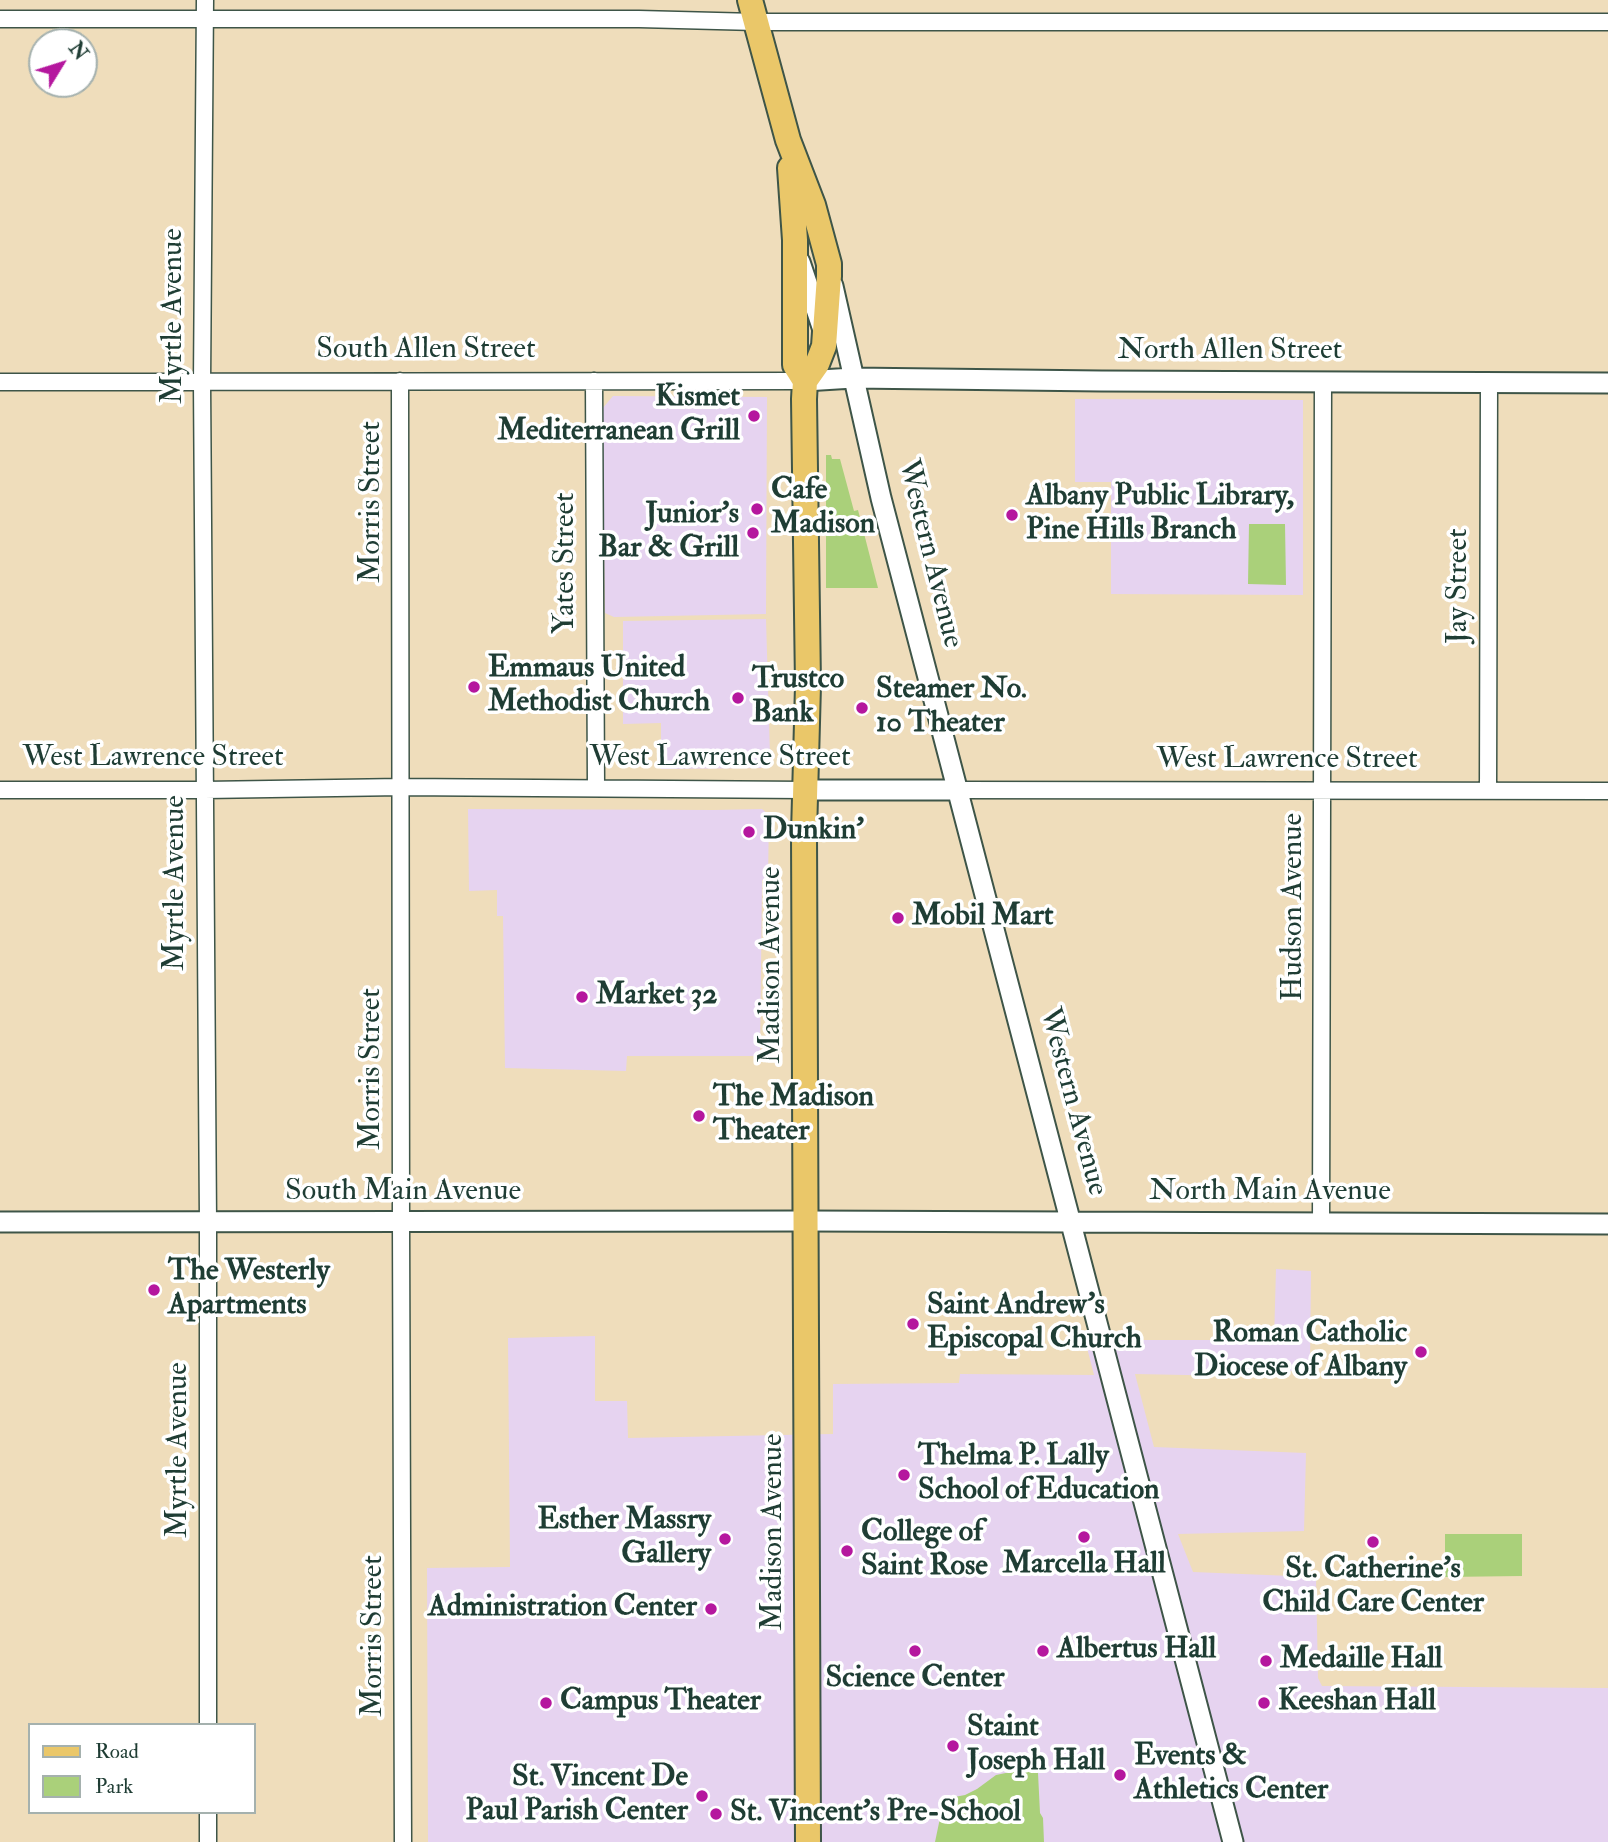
<!DOCTYPE html>
<style>
body{margin:0}
#map{position:relative;width:1608px;height:1842px;overflow:hidden;background:#efddbb;font-family:"IM FELL Double Pica",serif}
canvas{display:block}
.legend{position:absolute;left:28px;top:1723px;width:228px;height:91px;box-sizing:border-box;background:#fff;border:2px solid #a5b1ae;margin:0;padding:9px 12px;list-style:none;font-size:21px;color:#1f3d34}
.legend li{display:flex;align-items:center;gap:14px;height:35px}
.legend b{width:35px;border:2px solid #a5b1ae}
.north{position:absolute;left:28px;top:28px;width:70px;height:70px;box-sizing:border-box;background:#fff;border:2px solid #a5b1ae;border-radius:50%;rotate:52deg;font-size:19px;font-weight:700;line-height:28px;text-align:center;color:#1f3d34}
.north::after{content:'';display:block;margin:auto;width:24px;height:32px;background:#b5179e;clip-path:polygon(50% 0,100% 100%,50% 72%,0 100%)}
</style>
<div id="map">
<canvas width="1608" height="1842"></canvas>
<ul class="legend">
<li><b style="height:9px;background:#eac769"></b>Road</li>
<li><b style="height:19px;background:#aad07a"></b>Park</li>
</ul>
<div class="north">N</div>
</div>
<script>
const ctx = document.querySelector('canvas').getContext('2d');
ctx.lineJoin = 'round';
function fill(path, color) { ctx.fillStyle = color; ctx.fill(path, 'evenodd'); }
const shape = rows => new Path2D(rows.map(r => 'M' + r).join(''));
function trace(path, color, width, dash) { ctx.strokeStyle = color; ctx.lineWidth = width; ctx.lineCap = dash ? 'butt' : 'round'; ctx.setLineDash(dash || []); ctx.stroke(path); }
function drawText(font, color, halo, rows, align = 'center') {
  ctx.font = font + ' "IM FELL Double Pica",serif'; ctx.lineWidth = 7; ctx.setLineDash([]); ctx.textBaseline = 'middle'; ctx.strokeStyle = halo; ctx.fillStyle = color; for (const [text, x, y, turn = 0] of rows) {
    ctx.save(); ctx.translate(x, y); ctx.rotate((+turn || 0) * Math.PI / 180); ctx.textAlign = isNaN(turn) ? turn : align; if (halo) ctx.strokeText(text, 0, 0); ctx.fillText(text, 0, 0); ctx.restore();
  }
}
const built = shape([
 [613,396,767,397,766,614,614,617,605,613,602,409],
 [1075,399,1303,400,1303,595,1111,594,1111,482,1075,482],
 [766,619,770,755,761,768,661,769,661,723,623,724,623,621],
 [468,809,714,810,762,809,769,815,768,879,762,880,760,1056,627,1056,626,1071,505,1068,503,916,497,916,497,890,469,891],
 [1276,1269,1311,1271,1310,1369,1238,1376,1135,1374,1154,1447,1306,1453,1304,1531,1178,1534,1193,1572,1316,1577,1318,1678,1322,1686,1608,1688,1608,1842,428,1842,427,1568,510,1567,508,1338,595,1336,595,1401,627,1401,628,1438,833,1434,833,1384,959,1383,960,1374,1094,1375,1085,1340,1274,1340]
]);
const green = shape([
 [826,455,831,455,832,459,840,459,854,511,858,510,878,588,826,588],
 [1249,524,1285,524,1286,585,1248,584],
 [1445,1534,1522,1534,1522,1576,1445,1577],
 [1030,1768,1038,1773,1040,1813,1043,1818,1044,1842,935,1842,944,1799,965,1795,977,1789,996,1775]
]);
const minor = shape([
 [205,0,202,382,208,1222,208,1725],
 [0,19,639,19,756,22,1608,22],
 [400,381,401,1223,403,1842],
 [594,381,596,788],
 [0,382,805,381],
 [0,790,205,790,401,787,805,790],
 [958,790,1608,791],
 [1488,791,1489,382],
 [1321,1223,1323,382],
 [208,1812,208,1842]
]);
const tertiary = shape([
 [800,262,823,330],
 [833,286,881,498,1233,1842],
 [805,381,853,378,1101,381,1608,383],
 [805,790,958,790],
 [0,1222,806,1221,1608,1224]
]);
const primary = shape([
 [750,0,788,140,813,205,829,264,829,276,824,346,817,364,805,381,804,399,808,685,804,834,808,1842],
 [790,168,795,240,795,365,805,381]
]);
const markers = [
 [754,416,7,"#b5179e"],
 [757,509,7,"#b5179e"],
 [1012,515,7,"#b5179e"],
 [753,533,7,"#b5179e"],
 [474,687,7,"#b5179e"],
 [738,698,7,"#b5179e"],
 [862,708,7,"#b5179e"],
 [749,832,7,"#b5179e"],
 [898,918,7,"#b5179e"],
 [582,997,7,"#b5179e"],
 [699,1116,7,"#b5179e"],
 [154,1290,7,"#b5179e"],
 [913,1324,7,"#b5179e"],
 [1421,1352,7,"#b5179e"],
 [904,1475,7,"#b5179e"],
 [1084,1537,7,"#b5179e"],
 [725,1539,7,"#b5179e"],
 [1373,1542,7,"#b5179e"],
 [847,1551,7,"#b5179e"],
 [711,1609,7,"#b5179e"],
 [915,1651,7,"#b5179e"],
 [1043,1651,7,"#b5179e"],
 [1266,1661,7,"#b5179e"],
 [546,1703,7,"#b5179e"],
 [1264,1703,7,"#b5179e"],
 [953,1746,7,"#b5179e"],
 [1120,1775,7,"#b5179e"],
 [702,1796,7,"#b5179e"],
 [716,1814,7,"#b5179e"]
];
const streetNames = [
 ["Myrtle Avenue",175,316,-90],
 ["South Allen Street",426,351],
 ["North Allen Street",1230,352],
 ["Morris Street",373,502,-90],
 ["Western Avenue",929,554,76],
 ["Yates Street",567,563,-90],
 ["Jay Street",1460,586,-90],
 ["West Lawrence Street",153,759],
 ["West Lawrence Street",720,759],
 ["West Lawrence Street",1287,761],
 ["Myrtle Avenue",177,883,-90],
 ["Hudson Avenue",1295,907,-90],
 ["Madison Avenue",773,965,-90],
 ["Morris Street",373,1069,-90],
 ["Western Avenue",1072,1102,75],
 ["South Main Avenue",403,1193],
 ["North Main Avenue",1270,1193],
 ["Myrtle Avenue",180,1450,-90],
 ["Madison Avenue",775,1532,-90],
 ["Morris Street",375,1636,-90]
];
const poiNames = [
 ["Kismet",740,399,"right"],
 ["Mediterranean Grill",740,433,"right"],
 ["Cafe",771,492],
 ["Madison",771,526],
 ["Albany Public Library,",1026,498],
 ["Pine Hills Branch",1026,532],
 ["Junior's",739,516,"right"],
 ["Bar & Grill",739,550,"right"],
 ["Emmaus United",488,670],
 ["Methodist Church",488,704],
 ["Trustco",752,681],
 ["Bank",752,715],
 ["Steamer No.",876,691],
 ["10 Theater",876,725],
 ["Dunkin'",763,832],
 ["Mobil Mart",912,918],
 ["Market 32",596,997],
 ["The Madison",713,1099],
 ["Theater",713,1133],
 ["The Westerly",168,1273],
 ["Apartments",168,1307],
 ["Saint Andrew's",927,1307],
 ["Episcopal Church",927,1341],
 ["Roman Catholic",1407,1335,"right"],
 ["Diocese of Albany",1407,1369,"right"],
 ["Thelma P. Lally",918,1458],
 ["School of Education",918,1492],
 ["Esther Massry",711,1522,"right"],
 ["Gallery",711,1556,"right"],
 ["College of",861,1534],
 ["Saint Rose",861,1568],
 ["Marcella Hall",1084,1566,"center"],
 ["St. Catherine's",1373,1571,"center"],
 ["Child Care Center",1373,1605,"center"],
 ["Administration Center",697,1609,"right"],
 ["Albertus Hall",1057,1651],
 ["Medaille Hall",1280,1661],
 ["Science Center",915,1680,"center"],
 ["Campus Theater",560,1703],
 ["Keeshan Hall",1278,1703],
 ["Staint",967,1729],
 ["Joseph Hall",967,1763],
 ["Events &",1134,1758],
 ["Athletics Center",1134,1792],
 ["St. Vincent De",688,1779,"right"],
 ["Paul Parish Center",688,1813,"right"],
 ["St. Vincent's Pre-School",730,1814]
];
fill(built, '#e6d3f0');
fill(green, '#aad07a');
trace(minor, '#3e5548', 19);
trace(tertiary, '#3e5548', 23);
trace(primary, '#3e5548', 28);
trace(minor, '#fff', 16);
trace(tertiary, '#fff', 19);
trace(primary, '#eac769', 24);
for (const [x, y, r, color] of markers) { const dot = new Path2D(); dot.arc(x, y, r, 0, 2 * Math.PI); ctx.fillStyle = color; ctx.fill(dot); trace(dot, '#fff', 2.5); }
drawText('30px', '#1f3d34', '#fff', streetNames);
drawText('bold 30px', '#1f3d34', '#fff', poiNames, 'left');
</script>
